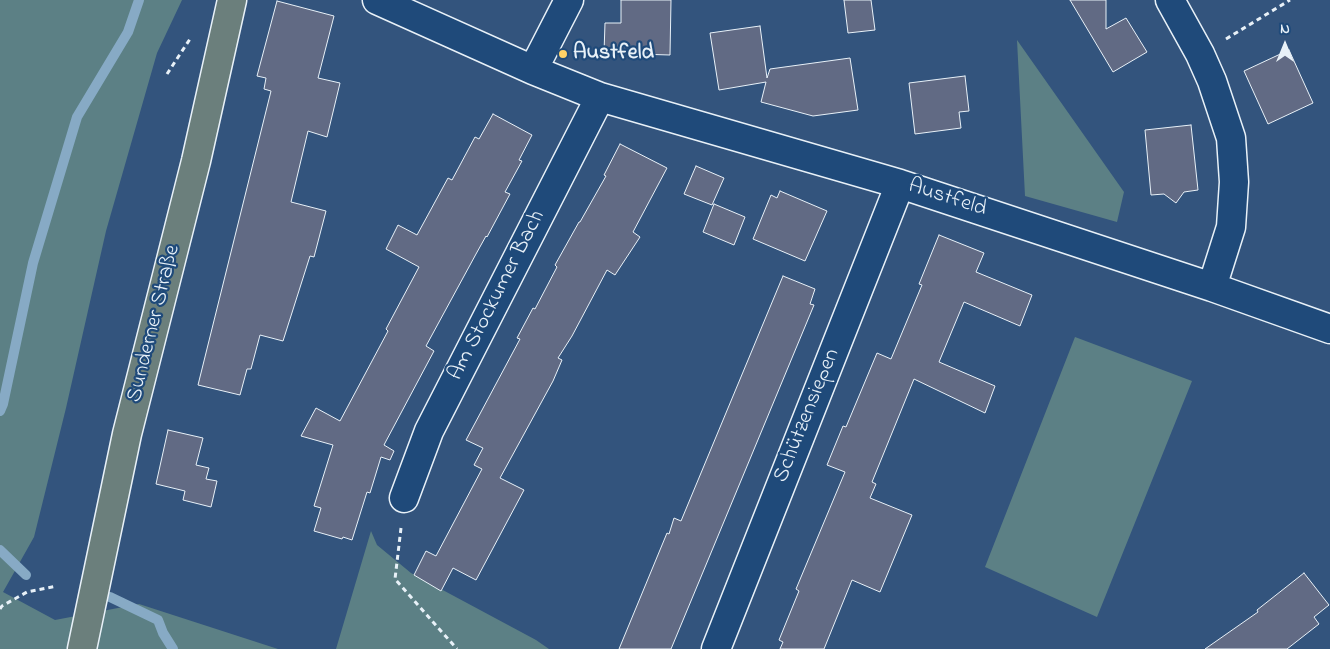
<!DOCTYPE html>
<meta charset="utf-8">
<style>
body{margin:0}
#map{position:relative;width:1330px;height:649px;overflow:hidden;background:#33547d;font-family:"Indie Flower",sans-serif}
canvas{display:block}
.north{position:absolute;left:1260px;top:20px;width:50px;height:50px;-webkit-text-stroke:4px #1f4a7a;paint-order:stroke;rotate:0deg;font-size:14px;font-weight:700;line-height:20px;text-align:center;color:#e8f1f8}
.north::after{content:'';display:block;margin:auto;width:18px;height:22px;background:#e8f1f8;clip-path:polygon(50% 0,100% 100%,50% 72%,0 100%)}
</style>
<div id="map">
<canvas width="1330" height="649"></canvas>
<div class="north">N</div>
</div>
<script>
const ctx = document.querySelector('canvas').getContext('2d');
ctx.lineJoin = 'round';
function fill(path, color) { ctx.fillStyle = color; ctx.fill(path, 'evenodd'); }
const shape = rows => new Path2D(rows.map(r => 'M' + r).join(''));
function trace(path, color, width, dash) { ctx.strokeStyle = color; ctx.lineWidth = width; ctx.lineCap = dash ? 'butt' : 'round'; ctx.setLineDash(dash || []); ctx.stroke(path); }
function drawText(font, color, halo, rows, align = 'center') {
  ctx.font = font + ' "Indie Flower",sans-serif'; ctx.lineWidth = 4.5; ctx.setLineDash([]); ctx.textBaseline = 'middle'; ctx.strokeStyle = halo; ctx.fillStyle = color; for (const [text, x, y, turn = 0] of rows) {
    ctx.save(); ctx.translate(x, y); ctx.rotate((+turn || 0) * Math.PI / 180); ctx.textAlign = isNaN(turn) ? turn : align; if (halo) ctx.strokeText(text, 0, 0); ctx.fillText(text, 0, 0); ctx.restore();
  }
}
const green = shape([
 [0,0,182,0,157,53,106,231,66,408,34,537,3,592,55,620,139,604,278,649,0,649],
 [1017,40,1124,192,1117,222,1025,196],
 [1075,337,1192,381,1097,617,985,567],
 [371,531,377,545,411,573,536,640,549,649,336,649]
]);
const stream = shape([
 [0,411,3,404,33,263,77,117,128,32,139,0],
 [0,550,26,575],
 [110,597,158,620,163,633,173,649]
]);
const building = shape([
 [621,0,671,0,670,55,604,53,605,23,621,23,621,0],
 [844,0,871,0,875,30,848,33,844,0],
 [1070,0,1106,0,1106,29,1126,18,1147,52,1113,72,1070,0],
 [277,1,334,16,318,78,340,83,327,137,308,131,291,202,326,211,314,257,310,256,283,341,260,335,251,369,247,369,240,395,198,385,271,91,264,89,266,78,257,76,277,1],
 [760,26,767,78,770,69,850,58,858,110,813,116,761,102,766,82,719,90,710,33,760,26],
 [1289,50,1313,103,1268,124,1244,71,1289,50],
 [965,76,969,111,959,112,961,128,915,134,909,83,965,76],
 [493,114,532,135,519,160,522,161,505,192,510,194,487,237,486,236,476,254,426,346,434,351,385,443,384,445,394,451,390,460,381,457,370,493,367,492,352,540,343,537,342,539,314,531,321,508,314,506,333,445,301,436,316,408,340,421,388,331,386,329,419,267,386,249,398,225,417,235,448,178,452,180,475,137,479,139,493,114],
 [1191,125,1198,190,1184,192,1176,203,1164,194,1151,195,1145,130,1191,125],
 [620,144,667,168,633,232,640,237,615,275,607,270,572,336,558,358,562,360,553,381,500,478,524,490,476,580,453,568,441,591,414,575,426,551,436,556,482,469,474,465,483,448,466,440,520,339,517,338,533,308,535,309,557,267,555,265,579,222,580,222,606,176,604,175,620,144],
 [696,166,724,178,712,205,684,194,696,166],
 [780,191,827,211,805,261,753,239,771,195,777,198,780,191],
 [714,204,745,217,734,245,703,232,714,204],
 [939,235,984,253,976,272,1032,295,1020,326,964,302,939,362,995,386,985,413,914,379,872,482,876,484,870,498,912,515,880,592,852,580,824,649,780,649,783,642,779,640,799,591,796,589,845,472,827,465,843,426,846,427,877,353,891,359,922,285,919,284,939,235],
 [783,276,815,289,810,304,814,305,671,649,619,649,667,533,669,534,674,518,681,521,783,276],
 [168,430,203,438,196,465,209,468,206,479,217,481,211,507,183,500,185,491,156,484,168,430],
 [1304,573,1329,605,1314,617,1319,624,1287,649,1205,649,1258,612,1257,610,1304,573]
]);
const path = shape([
 [1226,39,1290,0],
 [167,74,190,39],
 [401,528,395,579,457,649],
 [0,609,2,606,27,592,57,586]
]);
const minor = shape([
 [377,0,533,70,600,97,900,184,1212,287,1330,329],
 [1170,0,1200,54,1212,81,1231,138,1234,182,1231,227,1212,287],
 [533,70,569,0],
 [404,498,429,431,600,97],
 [716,649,900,184]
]);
const major = shape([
 [82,649,127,434,196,161,232,0]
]);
const markers = [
 [563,54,5,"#ffd166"]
];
const poiNames = [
 ["Austfeld",573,54]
];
const streetNames = [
 ["Austfeld",947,199,18],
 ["Am Stockumer Bach",498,296,-63],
 ["Sunderner Straße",155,324,-76],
 ["Schützensiepen",808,416,-68]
];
fill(green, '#5c8085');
trace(stream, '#87aac5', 10);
fill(building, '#616a84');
trace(building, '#e8f1f8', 1);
trace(minor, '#e8f1f8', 31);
trace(major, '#e8f1f8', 31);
trace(path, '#e8f1f8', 3, [5, 4]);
trace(minor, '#1f4a7a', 28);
trace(major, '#6b7f7c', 28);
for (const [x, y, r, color] of markers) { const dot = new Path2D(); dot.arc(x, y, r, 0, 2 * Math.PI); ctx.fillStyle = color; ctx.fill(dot); trace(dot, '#1f4a7a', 2); }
drawText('bold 22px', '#e8f1f8', '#1f4a7a', poiNames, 'left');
drawText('22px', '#e8f1f8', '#1f4a7a', streetNames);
</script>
